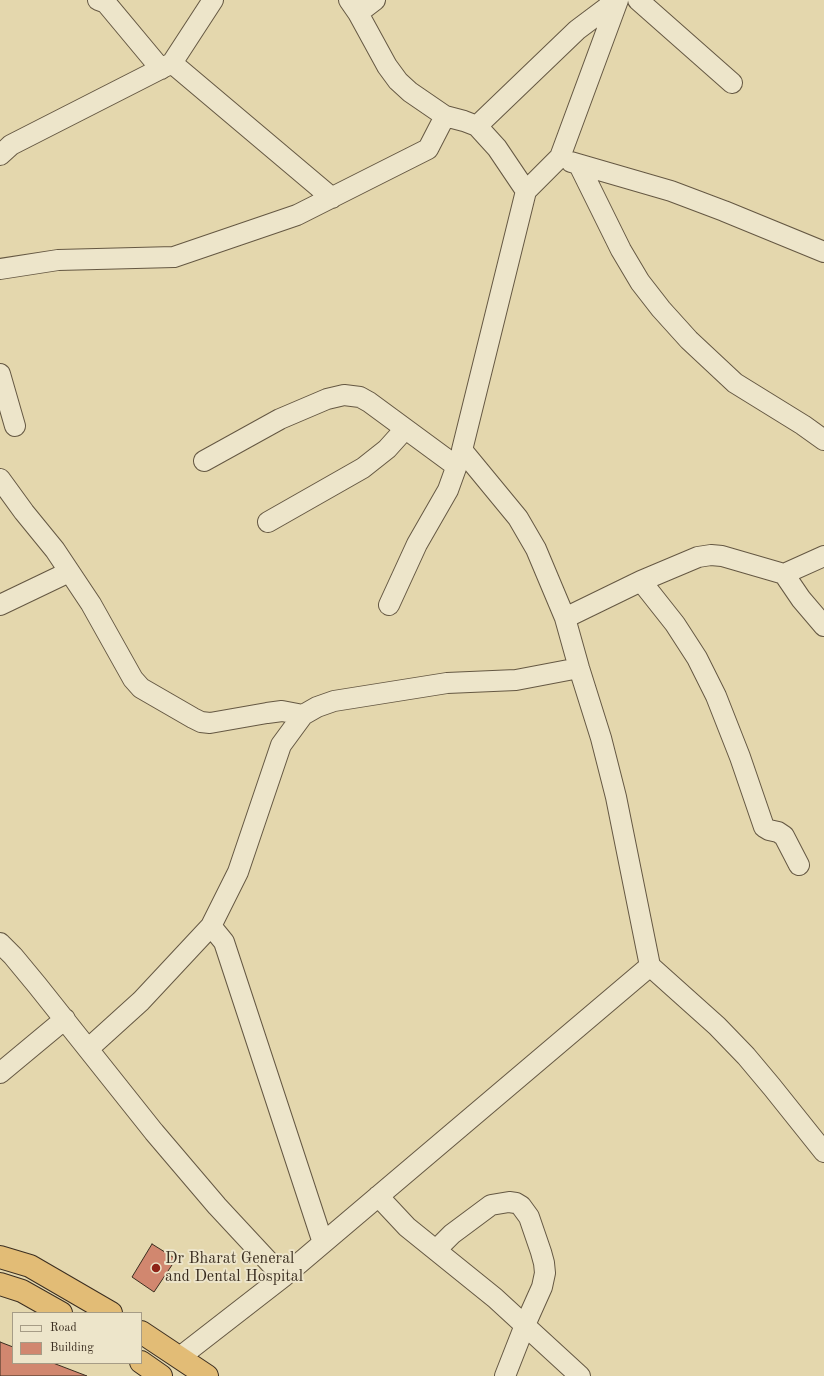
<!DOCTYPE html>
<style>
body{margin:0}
#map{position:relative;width:824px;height:1376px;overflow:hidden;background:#e4d7ad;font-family:"Old Standard TT",serif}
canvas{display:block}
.legend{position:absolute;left:12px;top:1312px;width:130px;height:52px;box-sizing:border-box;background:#ede5ca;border:1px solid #a69c86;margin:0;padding:5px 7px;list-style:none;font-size:12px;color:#3b2e20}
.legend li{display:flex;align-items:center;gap:8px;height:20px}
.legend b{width:20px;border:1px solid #a69c86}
</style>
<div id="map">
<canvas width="824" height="1376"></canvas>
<ul class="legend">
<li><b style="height:5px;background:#ede5ca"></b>Road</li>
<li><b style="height:11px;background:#d1876f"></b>Building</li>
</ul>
</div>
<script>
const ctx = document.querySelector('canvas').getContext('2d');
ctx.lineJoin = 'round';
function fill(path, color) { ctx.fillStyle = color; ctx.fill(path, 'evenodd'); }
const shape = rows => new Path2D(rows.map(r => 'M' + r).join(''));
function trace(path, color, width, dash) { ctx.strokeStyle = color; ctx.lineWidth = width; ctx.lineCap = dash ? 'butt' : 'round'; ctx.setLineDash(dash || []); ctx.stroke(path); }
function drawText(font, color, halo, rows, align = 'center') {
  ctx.font = font + ' "Old Standard TT",serif'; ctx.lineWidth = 4; ctx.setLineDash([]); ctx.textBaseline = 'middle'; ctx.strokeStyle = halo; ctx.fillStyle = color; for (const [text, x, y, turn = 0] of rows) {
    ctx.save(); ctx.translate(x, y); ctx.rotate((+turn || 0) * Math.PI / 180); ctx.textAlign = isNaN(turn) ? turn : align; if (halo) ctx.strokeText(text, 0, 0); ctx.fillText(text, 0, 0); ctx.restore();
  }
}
const building = shape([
 [152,1244,176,1259,154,1292,132,1277,152,1244],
 [0,1342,13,1347,13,1363,53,1363,87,1376,0,1376,0,1342]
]);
const street = shape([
 [98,0,106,3,161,69],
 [349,0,358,13,387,66,398,81,410,92,445,116,464,121,477,126,497,148,526,191],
 [618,0,560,157,526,191,462,450,518,518,536,549,565,618,579,668,601,738,616,797,650,966,717,1026,746,1056,772,1087,824,1152],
 [638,0,732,83],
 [358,13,375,0],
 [172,63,332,198],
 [477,126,577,30,617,0],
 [0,155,11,145,172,63,213,0],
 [571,162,671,191,724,211,824,252],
 [579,165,621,250,640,282,661,309,689,340,735,383,803,425,824,440],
 [0,269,58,260,174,257,297,215,428,149,445,116],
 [0,374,15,426],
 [204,461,280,419,327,399,344,395,360,397,369,402,456,466],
 [0,479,24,512,55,550,91,604,133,679,141,688,193,718,201,722,210,723,267,713,282,711,303,715],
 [268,522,363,468,387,449,405,429],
 [784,574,801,599,824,626],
 [641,581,675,624,697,658,716,696,740,757,764,827,769,830,778,832,784,836,799,865],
 [0,605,69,572],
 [389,605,417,544,448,490,461,454],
 [565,618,641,581,698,557,711,555,722,556,784,574,824,556],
 [211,926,224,942,323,1243],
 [0,943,13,956,37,985,154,1132,217,1206,283,1277],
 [88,1049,141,1001,211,926,238,872,281,745,303,715,317,707,334,701,447,683,516,680,579,668],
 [0,1073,65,1019],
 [378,1196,407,1227,495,1298,580,1376],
 [436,1250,452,1234,491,1205,509,1202,516,1203,521,1206,529,1217,541,1252,544,1263,545,1273,542,1287,525,1325,505,1376],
 [180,1357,283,1277,650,966]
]);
const highway = shape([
 [0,1257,30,1266,111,1313],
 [0,1284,22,1291,61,1313],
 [141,1332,207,1376],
 [141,1362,161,1376]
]);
const markers = [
 [156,1268,5,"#8f2418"]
];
const poiNames = [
 ["Dr Bharat General",165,1259],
 ["and Dental Hospital",165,1277]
];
fill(building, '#d1876f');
trace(building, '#3b2e20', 1);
trace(street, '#655843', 22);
trace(highway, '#3b2e20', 24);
trace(street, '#ede5ca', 20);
trace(highway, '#e2bc76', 22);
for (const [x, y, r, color] of markers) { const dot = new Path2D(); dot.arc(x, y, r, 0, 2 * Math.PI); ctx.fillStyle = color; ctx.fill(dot); trace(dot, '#ede5ca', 1.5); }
drawText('16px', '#3b2e20', '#ede5ca', poiNames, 'left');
</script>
